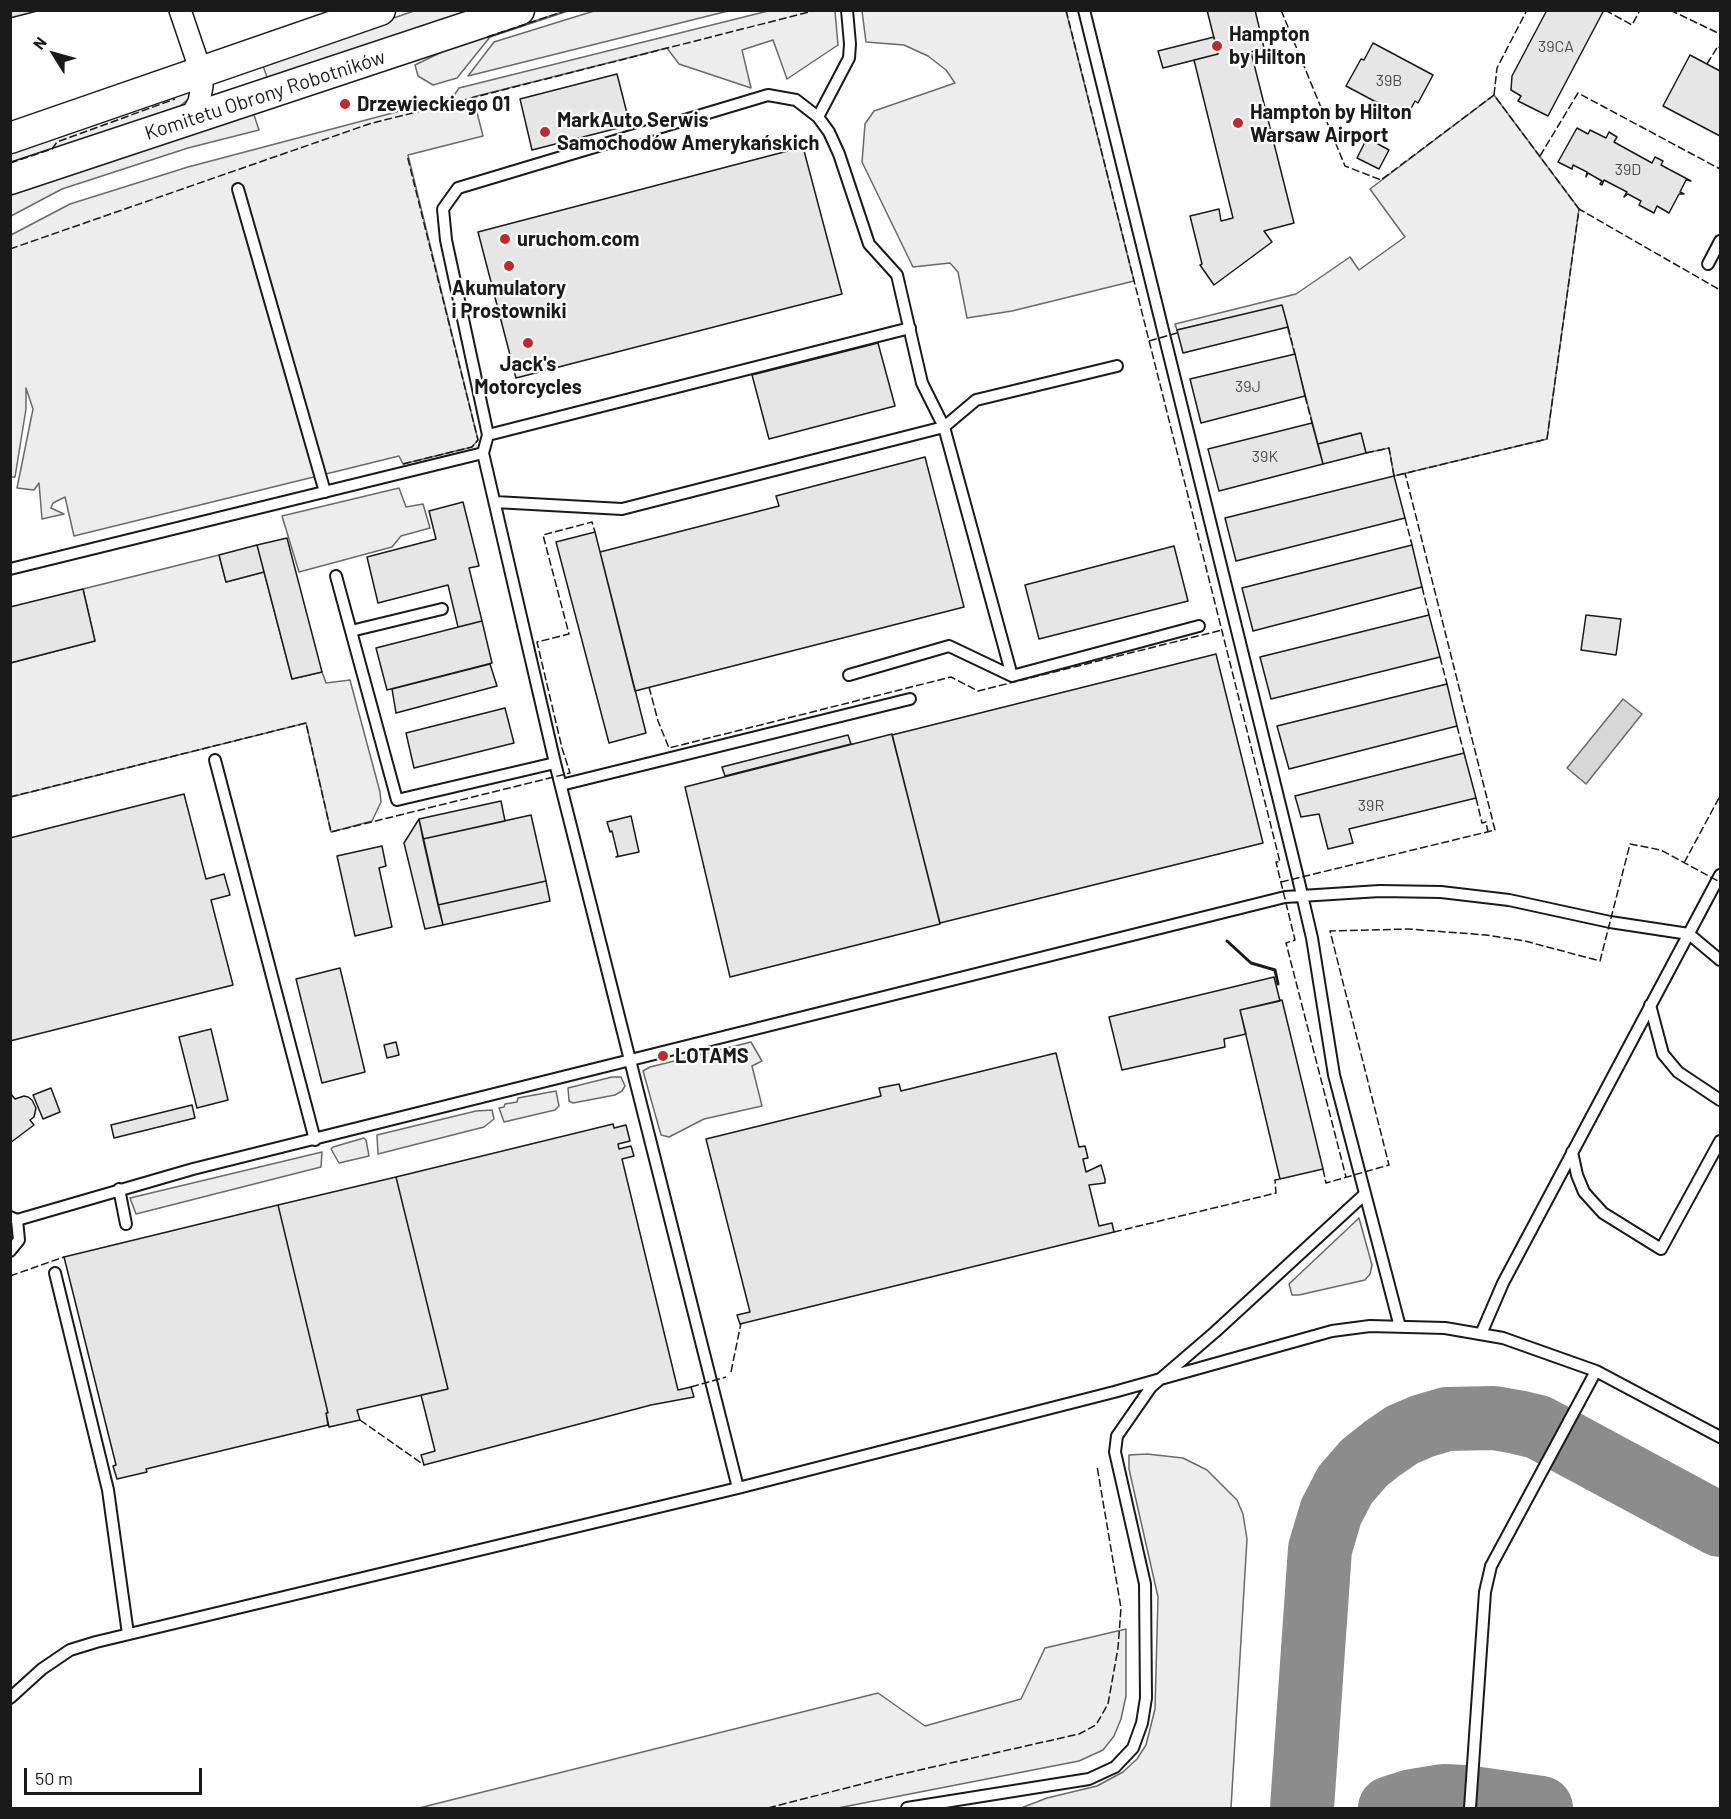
<!DOCTYPE html>
<meta charset="utf-8">
<style>
body{margin:0}
#map{position:relative;width:1731px;height:1819px;overflow:hidden;background:#fff;font-family:Barlow,sans-serif}
canvas{display:block}
.frame{position:absolute;inset:0;border:12px solid #1a1a1a;pointer-events:none}
.north{position:absolute;left:24px;top:24px;width:60px;height:60px;-webkit-text-stroke:4px #fff;paint-order:stroke;rotate:307deg;font-size:16px;font-weight:700;line-height:24px;text-align:center;color:#1a1a1a}
.north::after{content:'';display:block;margin:auto;width:21px;height:27px;background:#1a1a1a;clip-path:polygon(50% 0,100% 100%,50% 72%,0 100%)}
.scale{position:absolute;left:24px;top:1768px;width:178px;height:27px;box-sizing:border-box;border:3px solid #1a1a1a;border-top:0;padding-left:8px;font-size:18px;line-height:21px;white-space:nowrap;color:#1a1a1a;-webkit-text-stroke:4px #fff;paint-order:stroke}
</style>
<div id="map">
<canvas width="1731" height="1819"></canvas>
<div class="frame"></div>
<div class="north">N</div>
<div class="scale">50 m</div>
</div>
<script>
const ctx = document.querySelector('canvas').getContext('2d');
ctx.lineJoin = 'round';
function fill(path, color) { ctx.fillStyle = color; ctx.fill(path, 'evenodd'); }
const shape = rows => new Path2D(rows.map(r => 'M' + r).join(''));
function trace(path, color, width, dash) { ctx.strokeStyle = color; ctx.lineWidth = width; ctx.lineCap = dash ? 'butt' : 'round'; ctx.setLineDash(dash || []); ctx.stroke(path); }
function drawText(font, color, halo, rows, align = 'center') {
  ctx.font = font + ' Barlow,sans-serif'; ctx.lineWidth = 4.5; ctx.setLineDash([]); ctx.textBaseline = 'middle'; ctx.strokeStyle = halo; ctx.fillStyle = color; for (const [text, x, y, turn = 0] of rows) {
    ctx.save(); ctx.translate(x, y); ctx.rotate((+turn || 0) * Math.PI / 180); ctx.textAlign = isNaN(turn) ? turn : align; if (halo) ctx.strokeText(text, 0, 0); ctx.fillText(text, 0, 0); ctx.restore();
  }
}
const built = shape([
 [414,11,478,11,268,80,262,63,414,11],
 [565,11,568,11,490,37,457,78,433,85,418,76,415,65,444,51,565,11],
 [594,11,728,11,468,76,494,42,594,11],
 [768,11,835,11,838,45,787,79,773,40,742,50,751,88,679,64,667,48,473,97,483,136,408,155,478,440,472,447,403,464,399,456,74,536,65,497,53,503,51,508,64,514,42,519,39,483,34,490,17,488,33,409,26,388,26,409,15,477,11,477,11,235,70,204,188,167,453,97,459,88,768,11],
 [862,11,1066,11,1134,281,1012,311,967,318,958,272,950,263,913,267,862,162,865,124,874,111,955,83,946,70,928,56,904,45,866,42,862,11],
 [192,90,191,97,175,110,11,164,10,150,192,90],
 [1494,95,1579,209,1547,439,1394,476,1389,448,1366,453,1360,433,1318,444,1282,306,1177,330,1175,324,1296,294,1350,257,1359,270,1405,237,1370,189,1494,95],
 [253,112,259,130,188,148,62,189,11,216,10,192,253,112],
 [399,488,406,507,423,504,430,528,401,536,392,547,299,572,282,516,399,488],
 [219,555,226,582,264,572,292,679,322,672,326,683,350,680,380,792,381,802,372,821,331,832,306,723,11,797,11,663,95,641,83,589,219,555],
 [751,1042,762,1061,752,1066,762,1106,704,1119,669,1137,661,1135,643,1071,650,1067,751,1042],
 [612,1077,621,1077,625,1086,622,1091,615,1095,573,1103,569,1101,568,1088,612,1077],
 [556,1091,559,1106,555,1110,504,1122,499,1108,504,1107,505,1104,517,1102,518,1098,556,1091],
 [492,1110,494,1119,484,1127,378,1154,377,1135,476,1111,492,1110],
 [364,1138,366,1140,369,1156,339,1163,331,1149,333,1147,364,1138],
 [322,1152,321,1167,136,1214,130,1198,322,1152],
 [1359,1218,1372,1265,1370,1274,1365,1280,1299,1295,1292,1295,1289,1284,1359,1218],
 [1147,1454,1183,1458,1207,1470,1237,1500,1243,1514,1247,1539,1231,1808,1021,1808,1047,1798,1097,1786,1123,1772,1137,1759,1146,1745,1155,1709,1158,1597,1129,1469,1129,1455,1147,1454],
 [1126,1629,1126,1696,1121,1719,1114,1736,1103,1750,1079,1761,838,1808,419,1808,878,1693,925,1726,1021,1699,1045,1648,1126,1629]
]);
const water = shape([
 [1623,699,1642,714,1586,784,1567,768,1623,699]
]);
const taxiway = shape([
 [1302,1808,1320,1549,1331,1512,1345,1485,1364,1463,1383,1448,1402,1435,1423,1426,1447,1419,1494,1418,1517,1422,1538,1427,1720,1525],
 [1390,1808,1412,1801,1443,1796,1465,1797,1541,1808]
]);
const building = shape([
 [10,10,41,10,10,18,10,10],
 [1207,10,1255,10,1264,48,1251,52,1294,223,1264,231,1272,242,1214,285,1200,265,1202,264,1190,216,1219,209,1221,221,1233,218,1194,60,1218,54,1207,10],
 [1547,10,1604,10,1548,116,1518,101,1521,96,1511,90,1512,76,1547,10],
 [1214,37,1218,54,1163,68,1158,51,1214,37],
 [1373,43,1433,75,1418,103,1415,101,1406,118,1346,86,1361,59,1364,60,1373,43],
 [1690,55,1720,71,1720,136,1663,106,1690,55],
 [617,74,630,125,532,150,520,99,617,74],
 [1577,128,1588,134,1590,130,1606,138,1609,132,1617,137,1614,142,1652,163,1655,157,1663,161,1661,165,1691,181,1686,180,1680,192,1684,194,1679,194,1669,213,1657,206,1654,213,1639,205,1641,201,1628,194,1624,197,1627,192,1604,180,1602,185,1600,184,1602,181,1588,173,1586,177,1587,172,1573,165,1572,169,1558,162,1577,128],
 [1367,138,1389,150,1379,169,1357,158,1367,138],
 [803,147,842,294,516,378,478,232,803,147],
 [1282,305,1288,327,1183,353,1177,330,1282,305],
 [878,343,895,406,769,439,752,375,878,343],
 [1295,354,1305,396,1201,423,1190,379,1295,354],
 [1312,423,1323,464,1219,491,1208,449,1312,423],
 [1361,433,1366,453,1323,464,1318,444,1361,433],
 [925,457,964,607,635,691,600,552,779,506,776,496,925,457],
 [1394,476,1405,518,1236,561,1225,518,1394,476],
 [463,502,479,566,469,568,482,621,458,627,448,585,378,603,367,557,436,539,429,511,463,502],
 [595,532,646,733,609,743,556,542,595,532],
 [287,538,322,672,292,679,257,545,287,538],
 [257,545,264,572,226,582,219,555,257,545],
 [1412,545,1422,587,1253,631,1242,588,1412,545],
 [1174,546,1188,601,1039,639,1025,585,1174,546],
 [83,589,95,641,10,663,10,607,83,589],
 [1429,615,1440,657,1271,699,1260,657,1429,615],
 [1586,615,1621,619,1616,655,1581,650,1586,615],
 [482,621,492,663,387,690,376,648,482,621],
 [1216,654,1263,843,940,923,892,735,1216,654],
 [490,664,497,686,396,713,392,689,490,664],
 [1447,684,1457,726,1289,769,1277,726,1447,684],
 [505,708,514,743,414,768,406,733,505,708],
 [892,734,940,924,730,977,685,787,892,734],
 [848,735,851,744,725,776,722,767,848,735],
 [1464,753,1476,798,1349,829,1353,843,1328,849,1319,814,1301,817,1295,796,1464,753],
 [184,794,206,879,224,874,230,895,211,900,233,985,10,1041,10,838,184,794],
 [501,801,505,821,423,839,419,819,501,801],
 [531,815,546,881,438,905,423,839,531,815],
 [631,816,639,852,616,857,618,856,612,831,610,832,607,822,631,816],
 [419,819,443,925,425,929,404,843,419,819],
 [382,846,386,866,379,868,392,927,355,936,337,856,382,846],
 [546,881,550,901,443,925,438,905,546,881],
 [340,968,365,1072,322,1083,296,979,340,968],
 [1274,977,1280,1001,1240,1010,1246,1034,1224,1039,1225,1047,1122,1070,1109,1017,1274,977],
 [1282,1000,1323,1169,1280,1179,1240,1010,1282,1000],
 [211,1029,228,1100,197,1108,179,1037,211,1029],
 [396,1042,399,1055,387,1058,384,1045,396,1042],
 [1056,1053,1079,1147,1085,1146,1088,1158,1083,1159,1086,1172,1101,1165,1105,1179,1105,1183,1089,1185,1099,1226,1112,1223,1114,1232,740,1324,737,1315,750,1312,706,1139,881,1096,879,1088,899,1084,901,1091,1056,1053],
 [51,1088,60,1112,43,1119,33,1095,51,1088],
 [11,1094,15,1099,24,1096,28,1097,32,1100,36,1108,34,1117,30,1120,34,1125,10,1143,11,1094],
 [192,1105,195,1118,114,1138,111,1125,192,1105],
 [613,1124,614,1128,626,1125,630,1141,618,1144,619,1149,631,1146,634,1156,622,1159,678,1390,691,1387,694,1397,651,1405,424,1465,421,1455,435,1451,421,1395,448,1389,396,1177,613,1124],
 [396,1177,448,1389,357,1410,360,1420,329,1427,326,1413,328,1413,278,1205,396,1177],
 [278,1205,328,1413,326,1413,328,1425,146,1469,147,1472,117,1479,113,1466,116,1465,64,1257,278,1205]
]);
const lane = shape([
 [1084,10,1298,878,1312,938,1334,1075,1400,1327],
 [818,117,849,58,850,44,847,10],
 [238,189,325,492],
 [1708,264,1720,241],
 [488,435,910,328],
 [495,502,622,509,944,427,976,400,1117,366],
 [10,569,483,453],
 [336,576,397,800,555,763],
 [351,631,442,609],
 [849,675,949,646,1012,676,1199,626],
 [215,760,315,1140],
 [561,785,910,699],
 [1650,1005,1663,1054,1678,1072,1720,1100],
 [1572,1152,1577,1175,1584,1192,1593,1202,1603,1213,1661,1249,1720,1141],
 [119,1189,126,1224],
 [10,1217,17,1220,193,1169,1285,897,1380,891,1441,892,1509,900,1610,922,1689,934,1720,960],
 [10,1251,19,1240,17,1220],
 [55,1273,108,1490,128,1634],
 [1481,1334,1503,1283,1720,875],
 [738,1488,555,763,483,453,488,435,446,240,443,209,458,188,768,95,796,100,818,117,829,132,839,154,869,244,897,275,922,383,944,427,1012,676],
 [10,1698,42,1669,70,1650,96,1642,738,1488,1114,1392,1332,1331,1370,1326,1445,1328,1503,1338,1596,1371,1720,1437],
 [907,1808,1089,1779,1115,1767,1133,1748,1142,1723,1146,1698,1145,1584,1115,1452,1117,1436,1151,1387,1215,1332,1365,1194],
 [1470,1808,1485,1592,1491,1566,1596,1371]
]);
const street = shape([
 [180,10,201,72,202,86,199,102,189,120]
]);
const secondary = shape([
 [10,138,380,10],
 [10,179,519,10]
]);
const fence = shape([
 [1066,10,1280,862,1276,862,1295,940,1286,943,1346,1177],
 [1281,10,1345,166,1381,180,1494,95,1579,209],
 [1605,10,1632,25,1640,10],
 [1670,10,1720,34],
 [487,37,568,10],
 [1707,64,1718,46,1720,48],
 [1494,95,1497,68,1527,10],
 [1540,156,1578,93,1720,169],
 [10,163,52,149,57,142,175,99],
 [10,249,369,124,817,10],
 [1288,327,1295,354],
 [1149,341,1177,333],
 [1305,396,1312,423],
 [1366,453,1389,448,1394,476,1547,439,1579,209,1720,290],
 [403,464,472,447,478,440,407,155],
 [1405,518,1412,545],
 [1422,587,1429,615],
 [1440,657,1447,684],
 [649,687,658,721,669,748,951,677,978,691,1222,630],
 [1457,726,1464,753],
 [10,797,306,723,331,832,570,773,562,748,537,642,569,634,543,535,592,522,595,532],
 [1476,798,1482,823,1486,822,1488,832],
 [1684,863,1720,796],
 [1281,882,1495,830,1405,473],
 [1323,1169,1326,1183,1389,1165,1330,931,1408,929,1486,935,1525,941,1600,961,1630,844,1661,850,1718,881],
 [1114,1232,1276,1193,1275,1180,1280,1179],
 [10,1276,64,1257],
 [731,1372,741,1323],
 [691,1387,726,1377],
 [360,1420,424,1465],
 [768,1808,893,1776,1079,1734,1096,1725,1108,1704,1118,1648,1121,1608,1097,1466]
]);
const wall = shape([
 [1227,941,1251,963,1275,970,1278,984]
]);
const markers = [
 [1217,46,6,"#c62828"],
 [345,104,6,"#c62828"],
 [1238,123,6,"#c62828"],
 [545,132,6,"#c62828"],
 [505,239,6,"#c62828"],
 [509,266,6,"#c62828"],
 [528,343,6,"#c62828"],
 [663,1056,6,"#c62828"]
];
const numberNames = [
 ["39CA",1556,47],
 ["39B",1389,81],
 ["39D",1628,170],
 ["39J",1248,387],
 ["39K",1265,457],
 ["39R",1371,806]
];
const poiNames = [
 ["Hampton",1229,34],
 ["by Hilton",1229,57],
 ["Drzewieckiego 01",357,104],
 ["Hampton by Hilton",1250,112],
 ["Warsaw Airport",1250,135],
 ["MarkAuto Serwis",557,120],
 ["Samochodów Amerykańskich",557,143],
 ["uruchom.com",517,239],
 ["Akumulatory",509,288,"center"],
 ["i Prostowniki",509,311,"center"],
 ["Jack's",528,364,"center"],
 ["Motorcycles",528,387,"center"],
 ["LOTAMS",675,1056]
];
const streetNames = [
 ["Komitetu Obrony Robotników",265,95,-18]
];
fill(built, '#ededed');
trace(built, '#6a6a6a', 1.5);
fill(water, '#d7d7d7');
trace(water, '#6a6a6a', 1.5);
trace(taxiway, '#8c8c8c', 64);
fill(building, '#e6e6e6');
trace(building, '#1a1a1a', 1.5);
trace(lane, '#1a1a1a', 14);
trace(street, '#1a1a1a', 24);
trace(secondary, '#1a1a1a', 33);
trace(lane, '#fff', 10);
trace(street, '#fff', 21);
trace(secondary, '#fff', 30);
trace(fence, '#1a1a1a', 1.5, [8, 3]);
trace(wall, '#1a1a1a', 3);
for (const [x, y, r, color] of markers) { const dot = new Path2D(); dot.arc(x, y, r, 0, 2 * Math.PI); ctx.fillStyle = color; ctx.fill(dot); trace(dot, '#fff', 2); }
drawText('16px', '#4d4d4d', null, numberNames);
drawText('bold 20px', '#1a1a1a', '#fff', poiNames, 'left');
drawText('20px', '#1a1a1a', '#fff', streetNames);
</script>
